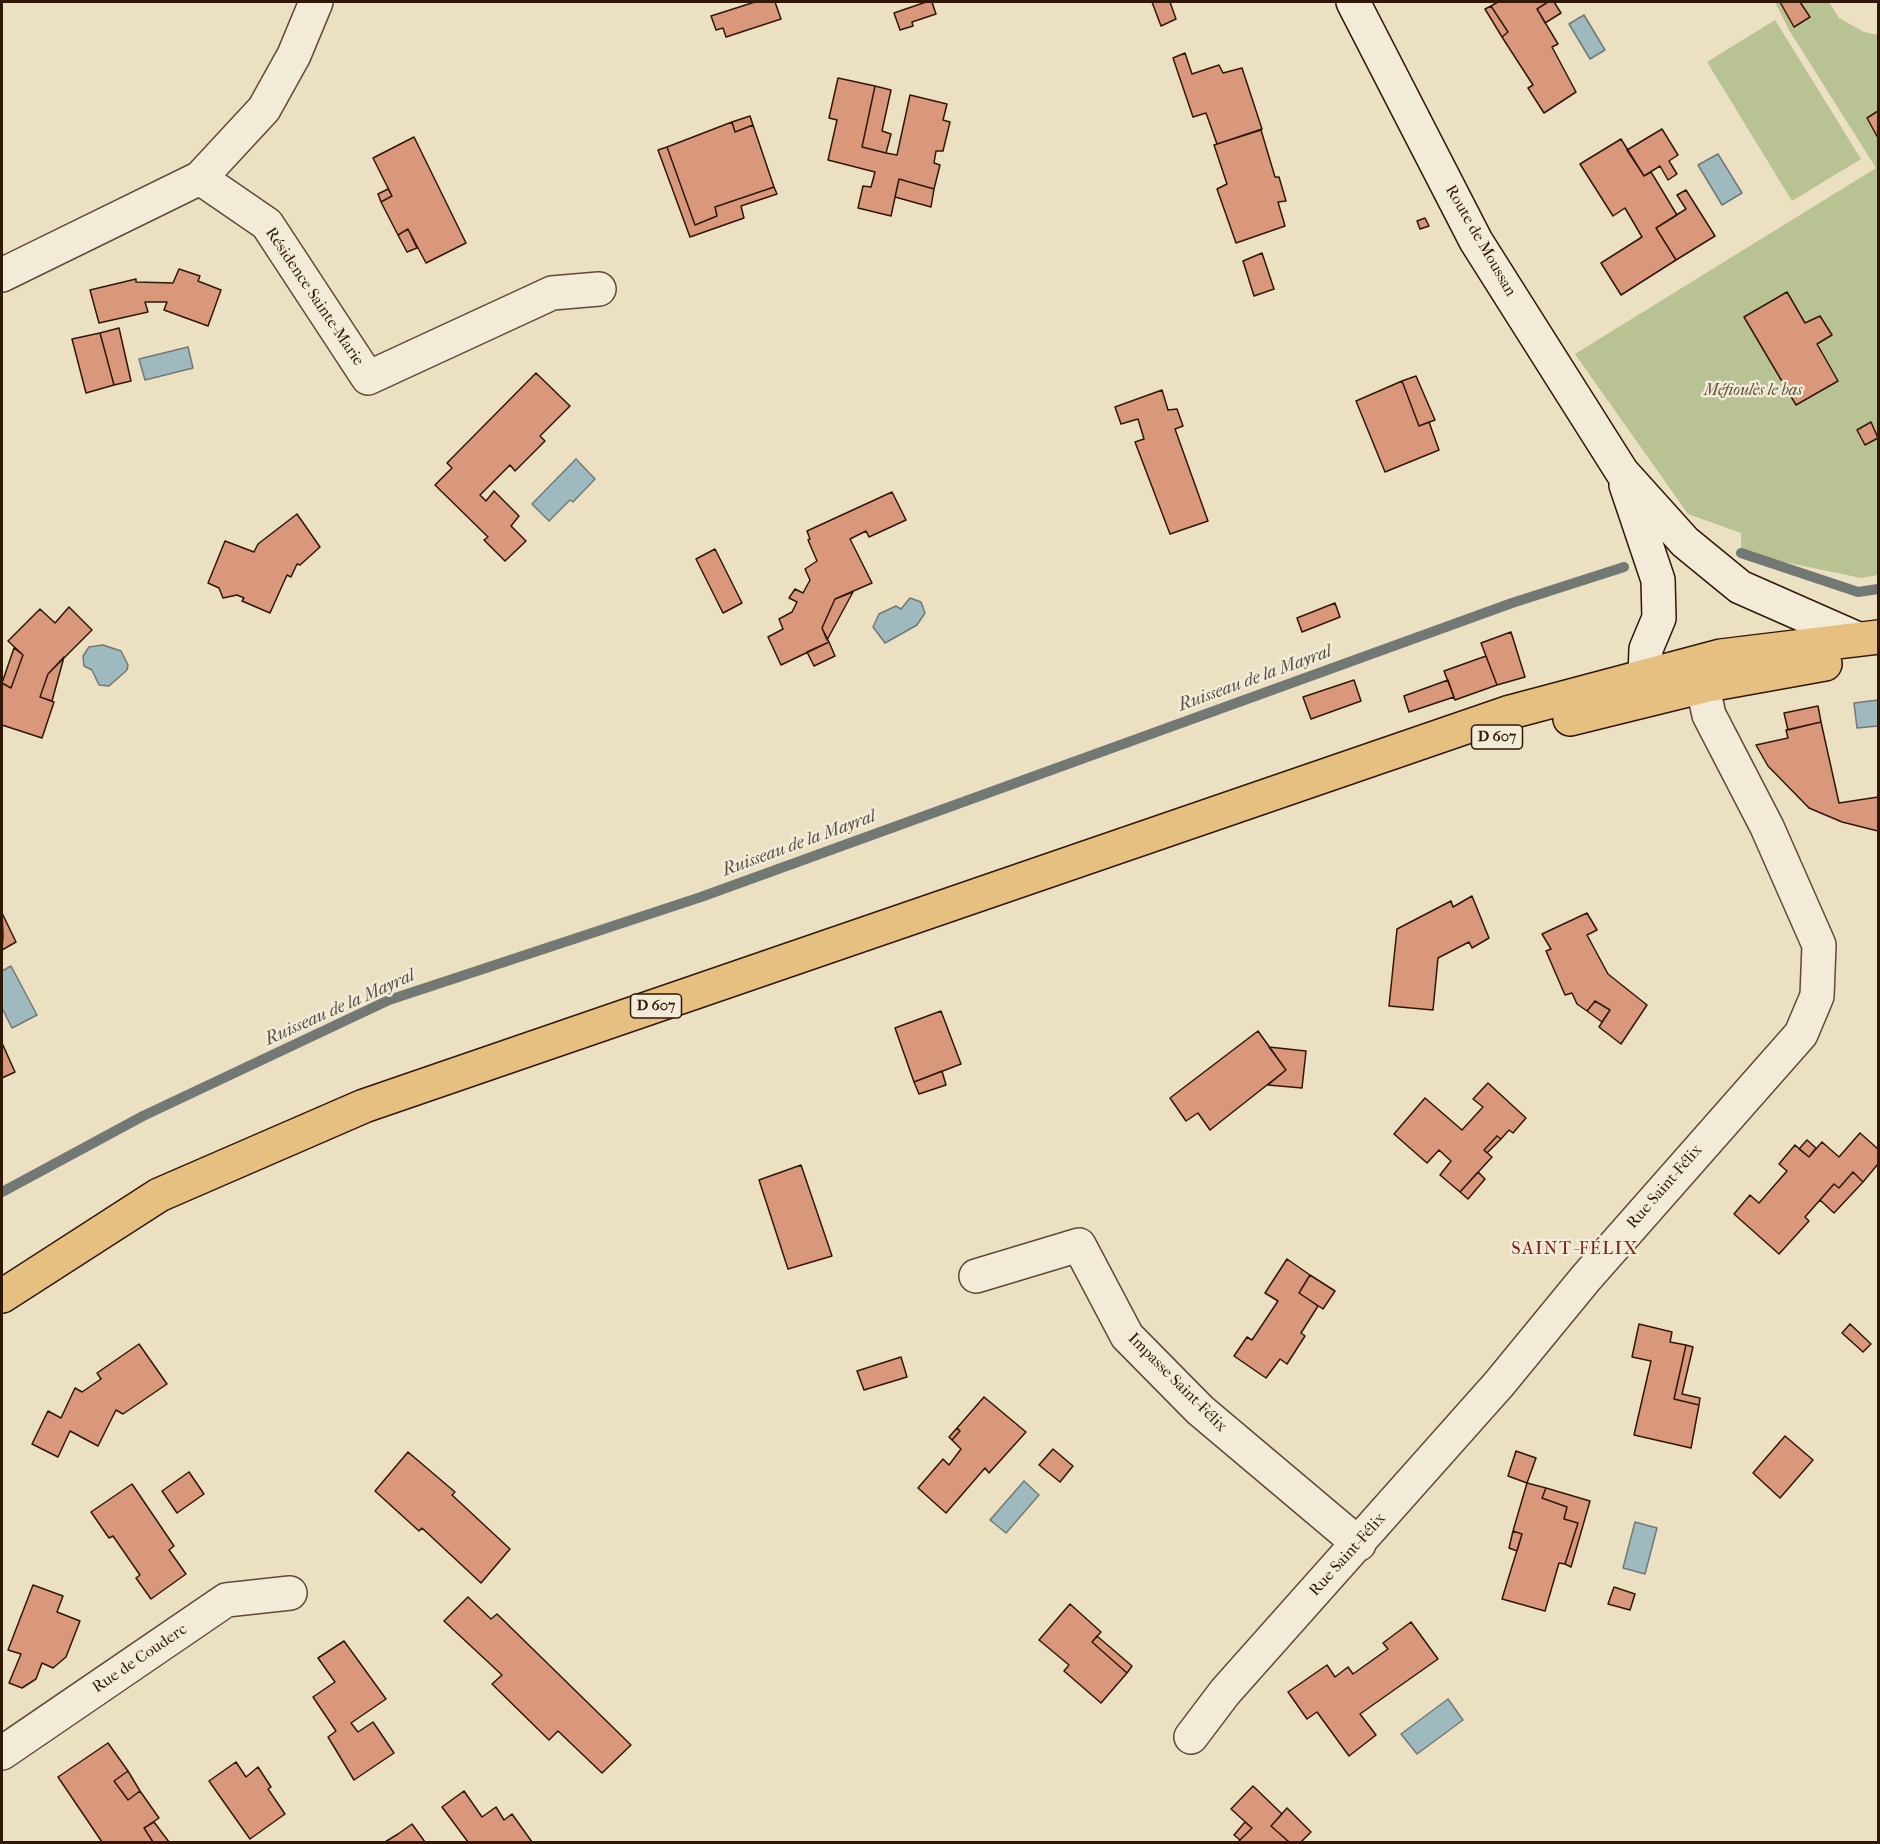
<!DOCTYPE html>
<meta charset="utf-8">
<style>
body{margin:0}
#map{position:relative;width:1880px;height:1844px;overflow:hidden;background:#ebe0c1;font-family:"IM FELL French Canon",serif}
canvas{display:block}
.frame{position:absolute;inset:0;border:3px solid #311706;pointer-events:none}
</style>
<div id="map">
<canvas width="1880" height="1844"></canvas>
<div class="frame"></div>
</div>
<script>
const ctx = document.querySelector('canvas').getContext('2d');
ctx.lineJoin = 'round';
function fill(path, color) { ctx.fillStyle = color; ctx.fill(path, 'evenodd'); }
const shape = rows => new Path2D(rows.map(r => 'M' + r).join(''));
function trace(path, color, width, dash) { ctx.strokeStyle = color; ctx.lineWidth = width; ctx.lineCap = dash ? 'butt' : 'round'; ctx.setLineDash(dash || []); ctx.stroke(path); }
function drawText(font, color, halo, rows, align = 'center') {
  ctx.font = font + ' "IM FELL French Canon",serif'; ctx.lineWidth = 5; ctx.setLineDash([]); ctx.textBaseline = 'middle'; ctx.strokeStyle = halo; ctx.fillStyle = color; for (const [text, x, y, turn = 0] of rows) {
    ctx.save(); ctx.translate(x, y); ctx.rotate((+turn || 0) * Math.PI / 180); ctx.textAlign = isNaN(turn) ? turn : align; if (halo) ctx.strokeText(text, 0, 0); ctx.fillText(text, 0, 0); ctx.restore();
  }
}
const green = shape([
 [1775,2,1829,2,1839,18,1864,32,1878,35,1878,575,1861,578,1741,553,1741,533,1688,514,1575,354,1876,168,1789,30],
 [1775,20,1861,159,1792,201,1707,62]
]);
const water = shape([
 [1584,15,1605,50,1590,59,1569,24,1584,15],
 [1718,154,1742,193,1722,205,1698,165,1718,154],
 [188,347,193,368,145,380,139,359,188,347],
 [576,459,595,479,573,502,570,500,549,521,532,504,576,459],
 [910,598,921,602,925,613,917,625,885,643,873,627,879,614,896,606,901,609,910,598],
 [103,645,121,651,128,665,127,670,109,686,99,685,92,670,84,666,83,656,89,647,103,645],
 [1878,700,1878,726,1857,728,1854,703,1878,700],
 [11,966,37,1015,12,1028,2,1008,2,971,11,966],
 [1024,1481,1039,1495,1006,1533,990,1520,1024,1481],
 [1635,1522,1657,1528,1645,1574,1623,1568,1635,1522],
 [1448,1699,1463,1720,1417,1754,1401,1734,1448,1699]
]);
const stream = shape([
 [1741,553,1858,592,1878,589],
 [2,1192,143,1116,389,1000,701,897,1512,603,1624,567]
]);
const building = shape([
 [755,2,775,2,781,19,726,37,723,28,716,30,711,16,755,2],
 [926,2,932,2,936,14,912,22,913,26,900,30,894,13,926,2],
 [1152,2,1170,2,1176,19,1161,26,1152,2],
 [1498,2,1548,2,1537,9,1558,44,1552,47,1576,92,1544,113,1528,88,1533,85,1502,37,1508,32,1491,6,1498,2],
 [1548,2,1554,2,1561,13,1545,23,1537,9,1548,2],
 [1780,2,1800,2,1810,17,1794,27,1780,2],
 [1491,6,1508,32,1502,37,1485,9,1491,6],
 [1185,53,1192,74,1219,65,1223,73,1242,68,1262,129,1217,144,1206,113,1193,117,1173,58,1185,53],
 [838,78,875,86,862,147,886,153,897,155,910,95,947,104,943,120,950,122,943,151,936,151,934,163,940,165,934,189,899,179,891,216,858,208,863,186,871,187,875,172,828,160,837,120,829,118,838,78],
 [875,86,891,90,882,131,891,134,886,153,862,147,875,86],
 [1878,111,1878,138,1867,118,1878,111],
 [750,116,753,125,735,132,732,122,750,116],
 [732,122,735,132,753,125,774,187,715,207,717,216,695,225,667,147,732,122],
 [1662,129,1678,155,1669,161,1677,174,1668,180,1660,166,1644,176,1627,150,1662,129],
 [1261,130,1275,177,1279,177,1286,201,1278,202,1285,226,1236,243,1217,189,1227,184,1214,145,1261,130],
 [414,137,466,243,426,263,408,229,398,235,381,202,392,196,373,158,414,137],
 [1621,139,1644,176,1651,172,1677,215,1656,228,1676,260,1621,295,1601,263,1642,237,1625,208,1613,216,1580,164,1621,139],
 [667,147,695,225,717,216,715,207,774,187,777,194,741,206,744,218,690,237,658,150,667,147],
 [899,179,934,189,931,207,895,197,899,179],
 [388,189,392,196,381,202,378,194,388,189],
 [1686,190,1715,236,1676,260,1656,228,1686,209,1677,195,1686,190],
 [1425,218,1429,226,1420,229,1417,221,1425,218],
 [408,229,417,248,407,252,398,235,408,229],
 [1262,253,1274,289,1254,296,1243,261,1262,253],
 [179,269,200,276,198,281,221,290,208,326,164,310,167,302,145,302,148,312,99,323,90,290,136,279,136,282,173,283,179,269],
 [1787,292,1805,323,1820,316,1832,335,1817,344,1838,381,1796,405,1744,317,1787,292],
 [119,328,131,381,114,385,100,333,119,328],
 [100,333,114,385,86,393,72,339,100,333],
 [536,373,570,406,540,436,545,441,515,471,510,465,480,495,486,501,494,491,519,516,511,526,526,541,505,561,484,540,488,537,435,485,452,468,447,463,536,373],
 [1416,376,1435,420,1419,426,1402,381,1416,376],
 [1402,381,1419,426,1429,422,1439,450,1385,472,1356,401,1402,381],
 [1162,390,1168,410,1177,409,1183,426,1175,429,1208,521,1170,534,1135,442,1144,439,1138,419,1121,424,1115,407,1162,390],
 [1871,422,1878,438,1865,445,1857,430,1871,422],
 [892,492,906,520,869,537,866,531,850,539,872,583,835,599,822,628,829,642,781,665,768,637,783,629,779,619,792,612,797,602,789,598,795,589,803,593,810,580,805,569,817,561,808,540,810,539,807,531,892,492],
 [297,514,320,547,300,565,297,564,291,577,287,575,270,613,242,601,244,598,237,595,223,598,219,588,208,583,225,541,254,552,258,544,297,514],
 [715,549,742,603,723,613,696,559,715,549],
 [853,592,827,640,822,628,835,599,853,592],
 [1335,603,1340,617,1302,632,1297,618,1335,603],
 [69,607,92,630,48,674,40,697,54,702,42,738,2,725,2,683,11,688,23,655,8,641,40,609,55,623,69,607],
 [1511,632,1525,677,1497,685,1481,643,1511,632],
 [829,642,835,656,814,666,807,652,829,642],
 [14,648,23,655,11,688,2,683,14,648],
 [1486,656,1497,685,1455,700,1444,671,1486,656],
 [64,657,52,701,40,697,48,674,64,657],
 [1354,680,1361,701,1311,719,1303,697,1354,680],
 [1448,680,1454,697,1409,712,1404,696,1448,680],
 [1818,706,1821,722,1788,730,1784,713,1818,706],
 [1821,722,1839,803,1878,797,1878,831,1842,822,1809,808,1768,766,1756,745,1788,738,1786,730,1821,722],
 [1472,896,1489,938,1472,948,1469,942,1438,958,1433,1010,1389,1006,1397,929,1451,901,1453,907,1472,896],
 [2,913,16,942,2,950,3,936,2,913],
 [1587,913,1597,930,1587,935,1608,974,1647,1005,1621,1044,1599,1027,1610,1010,1595,1001,1587,1011,1577,1004,1572,993,1565,995,1546,951,1551,949,1542,934,1587,913],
 [1595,1001,1610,1010,1602,1022,1587,1011,1595,1001],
 [941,1011,961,1064,914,1082,895,1028,941,1011],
 [1258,1031,1286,1070,1210,1130,1198,1113,1186,1121,1170,1098,1258,1031],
 [2,1043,15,1072,2,1078,2,1043],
 [1269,1047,1306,1051,1302,1088,1268,1085,1286,1070,1269,1047],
 [942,1071,946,1085,919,1094,914,1082,942,1071],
 [1488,1083,1526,1118,1513,1133,1509,1130,1501,1139,1497,1136,1484,1150,1492,1157,1460,1192,1440,1175,1451,1161,1439,1150,1427,1163,1394,1134,1425,1098,1462,1130,1483,1107,1473,1099,1488,1083],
 [1860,1133,1878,1149,1878,1164,1863,1182,1853,1172,1839,1188,1834,1184,1805,1217,1809,1221,1779,1254,1734,1214,1750,1195,1759,1203,1787,1171,1779,1164,1795,1145,1809,1157,1822,1142,1839,1157,1860,1133],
 [1497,1136,1501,1139,1487,1153,1484,1150,1497,1136],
 [1807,1140,1816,1148,1809,1157,1799,1149,1807,1140],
 [801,1165,832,1256,788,1269,759,1180,801,1165],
 [1478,1172,1485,1179,1468,1199,1460,1192,1478,1172],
 [1853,1172,1863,1182,1834,1213,1820,1200,1834,1184,1839,1188,1853,1172],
 [1287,1259,1310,1275,1299,1293,1318,1306,1301,1333,1305,1336,1287,1364,1280,1359,1266,1378,1234,1356,1247,1337,1252,1340,1278,1301,1265,1293,1287,1259],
 [1310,1275,1335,1291,1323,1309,1299,1293,1310,1275],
 [1639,1324,1672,1332,1670,1342,1686,1345,1674,1399,1699,1405,1691,1448,1634,1435,1651,1361,1632,1357,1639,1324],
 [1850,1324,1871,1344,1863,1352,1842,1333,1850,1324],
 [139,1344,167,1384,123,1414,116,1410,98,1446,70,1431,58,1457,32,1444,48,1411,61,1418,75,1388,82,1392,101,1379,97,1373,139,1344],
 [1686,1345,1693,1347,1682,1394,1700,1398,1699,1405,1674,1399,1686,1345],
 [901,1357,907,1377,864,1390,857,1371,901,1357],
 [984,1397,1026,1432,989,1473,985,1468,946,1513,918,1488,943,1459,949,1465,961,1449,952,1440,960,1431,957,1428,984,1397],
 [957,1428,960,1431,952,1440,949,1437,957,1428],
 [1785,1436,1813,1460,1780,1498,1753,1473,1785,1436],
 [1053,1449,1073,1466,1060,1482,1039,1465,1053,1449],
 [1516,1451,1536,1458,1527,1483,1508,1476,1516,1451],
 [408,1452,455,1492,452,1495,510,1549,481,1583,422,1528,419,1531,375,1491,408,1452],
 [189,1472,204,1494,177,1513,162,1491,189,1472],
 [1527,1483,1546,1488,1542,1498,1567,1507,1564,1519,1578,1523,1565,1564,1559,1563,1545,1611,1502,1599,1522,1534,1513,1531,1527,1483],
 [132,1484,174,1546,169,1550,186,1574,151,1599,136,1578,140,1575,113,1536,109,1538,91,1512,132,1484],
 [1546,1488,1590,1501,1571,1567,1565,1564,1578,1523,1564,1519,1567,1507,1542,1498,1546,1488],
 [1513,1531,1522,1534,1517,1551,1509,1548,1513,1531],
 [33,1585,63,1596,57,1612,80,1621,66,1657,53,1668,42,1663,36,1679,22,1688,9,1683,21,1654,8,1650,33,1585],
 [1614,1587,1635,1594,1630,1610,1608,1604,1614,1587],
 [468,1597,491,1619,497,1614,631,1745,602,1773,558,1731,549,1740,492,1684,502,1675,444,1621,468,1597],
 [1070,1604,1101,1632,1092,1642,1127,1673,1101,1703,1064,1671,1069,1665,1039,1640,1070,1604],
 [1411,1622,1438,1659,1360,1714,1376,1735,1349,1756,1317,1712,1307,1719,1288,1692,1327,1665,1335,1677,1348,1667,1353,1674,1388,1649,1383,1643,1411,1622],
 [1097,1636,1132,1666,1127,1673,1092,1642,1097,1636],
 [344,1641,386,1699,351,1723,358,1732,373,1722,394,1753,354,1780,328,1737,336,1731,313,1697,335,1682,318,1658,344,1641],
 [108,1743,128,1771,114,1781,128,1800,140,1791,159,1818,144,1828,153,1842,102,1842,58,1777,108,1743],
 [236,1762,246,1777,258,1767,271,1787,268,1789,285,1814,250,1839,209,1781,236,1762],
 [128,1771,140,1791,128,1800,114,1781,128,1771],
 [1253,1786,1282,1814,1271,1826,1289,1842,1238,1842,1252,1828,1231,1809,1253,1786],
 [464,1791,482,1817,496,1807,504,1820,512,1814,532,1842,468,1842,442,1807,464,1791],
 [1287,1808,1311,1832,1301,1842,1289,1842,1271,1826,1287,1808],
 [154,1822,169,1842,153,1842,144,1828,154,1822],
 [1245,1822,1252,1828,1240,1840,1234,1835,1245,1822],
 [412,1824,425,1842,385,1842,398,1834,412,1824]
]);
const street = shape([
 [200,178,267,224,368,378,552,293,599,289],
 [2,275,200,178,264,109,294,55,316,2],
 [976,1276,1079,1245,1127,1336,1200,1410,1359,1544],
 [1191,1737,1225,1692,1499,1384,1586,1278,1801,1034,1817,996,1819,945,1767,827,1709,715,1705,697,1708,685],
 [2,1753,226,1600,290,1593]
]);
const secondary = shape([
 [1353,2,1476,241,1622,472,1685,542,1740,587,1858,639],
 [1626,485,1658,580,1659,618,1646,649,1645,676]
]);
const primary = shape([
 [1570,719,1708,685,1825,664],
 [2,1296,159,1195,364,1106,1507,713,1721,656,1878,637]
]);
const shields = [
 [1497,737,51],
 [656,1006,51]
];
const shieldNames = [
 ["D 607",1497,737],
 ["D 607",656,1006]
];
const streetNames = [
 ["Route de Moussan",1480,241,60],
 ["Résidence Sainte-Marie",314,297,56],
 ["Rue Saint-Félix",1665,1187,-49],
 ["Impasse Saint-Félix",1177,1383,45],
 ["Rue Saint-Félix",1348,1555,-48],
 ["Rue de Couderc",140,1659,-34]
];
const parkNames = [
 ["Méfioulès le bas",1753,391]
];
const waterNames = [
 ["Ruisseau de la Mayral",1255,679,-20],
 ["Ruisseau de la Mayral",799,844,-20],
 ["Ruisseau de la Mayral",340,1008,-24]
];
const neighbourhoodNames = [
 ["SAINT-FÉLIX",1575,1250]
];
fill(green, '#b8c292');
fill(water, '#9ebabe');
trace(water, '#727974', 1.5);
trace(stream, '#727974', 10);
fill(building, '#d9977c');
trace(building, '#311706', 1.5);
trace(street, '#604935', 36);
trace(secondary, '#311706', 36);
trace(primary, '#311706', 36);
trace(street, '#f2ebd7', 33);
trace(secondary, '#f2ebd7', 33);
trace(primary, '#e6c080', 33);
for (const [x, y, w] of shields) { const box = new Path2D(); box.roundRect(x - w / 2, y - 12, w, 24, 4.5); ctx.fillStyle = '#f2ebd7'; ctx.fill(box); trace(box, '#311706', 1.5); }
drawText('bold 15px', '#311706', null, shieldNames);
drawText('16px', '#311706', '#f2ebd7', streetNames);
drawText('italic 16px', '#5a4a30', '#f2ebd7', parkNames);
drawText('italic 18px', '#575046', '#f2ebd7', waterNames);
ctx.letterSpacing = '1.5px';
drawText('18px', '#7a1f14', '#f2ebd7', neighbourhoodNames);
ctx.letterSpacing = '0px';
</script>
